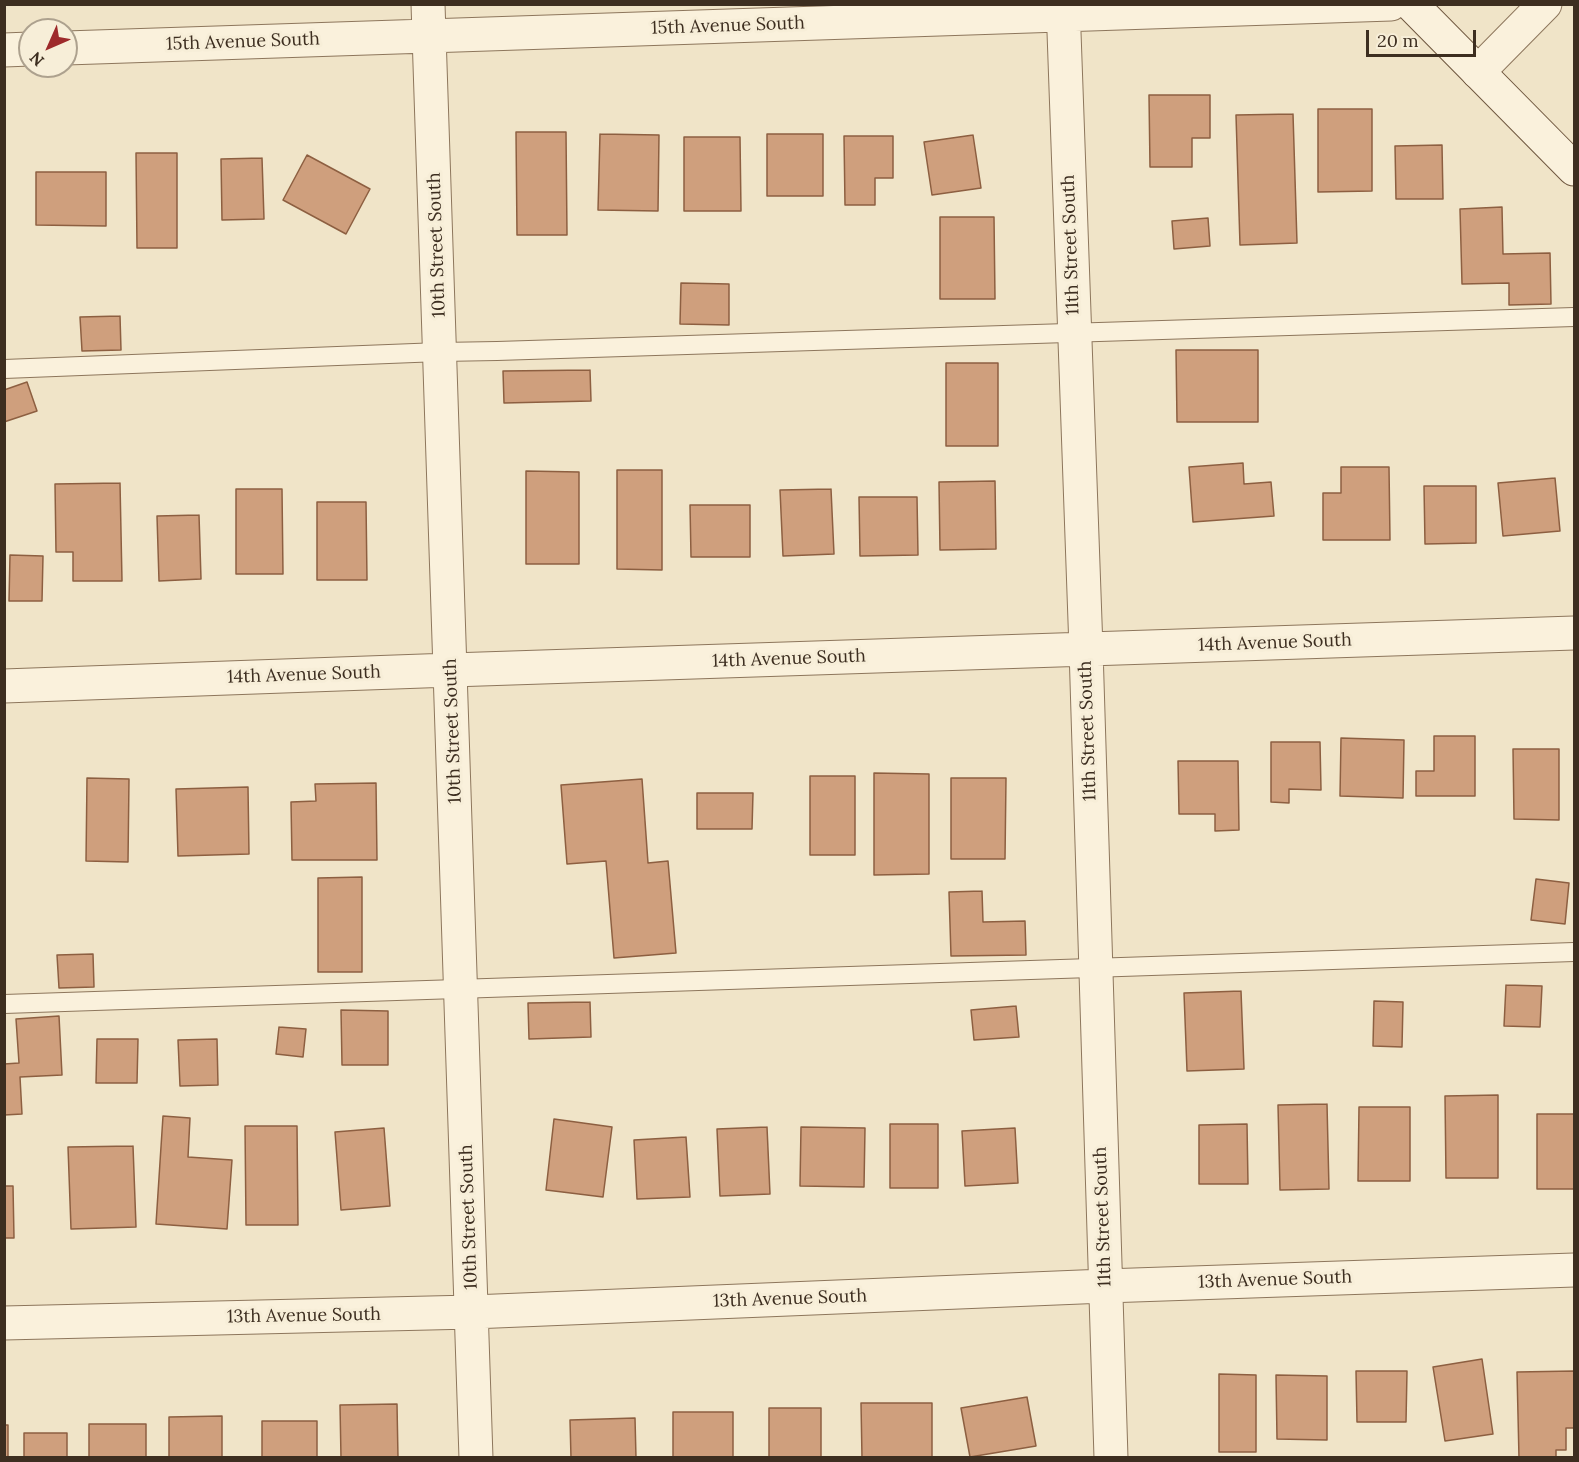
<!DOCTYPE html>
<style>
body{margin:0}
#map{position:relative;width:1579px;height:1462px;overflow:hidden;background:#f0e4c8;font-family:Lora,serif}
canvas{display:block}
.frame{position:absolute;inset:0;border:6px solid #3d2e20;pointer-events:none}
.north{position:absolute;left:18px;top:18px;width:60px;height:60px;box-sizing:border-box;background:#f7eed8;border:2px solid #ada18e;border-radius:50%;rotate:225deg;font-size:16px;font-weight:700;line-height:24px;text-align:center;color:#3d2e20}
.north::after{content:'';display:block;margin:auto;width:21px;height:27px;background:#9e2a2b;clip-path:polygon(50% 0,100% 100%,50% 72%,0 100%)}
.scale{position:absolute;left:1366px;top:30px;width:110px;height:27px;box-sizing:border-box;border:3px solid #3d2e20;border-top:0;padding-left:8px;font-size:18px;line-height:21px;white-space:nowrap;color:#3d2e20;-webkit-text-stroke:4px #f7eed8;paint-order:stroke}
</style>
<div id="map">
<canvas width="1579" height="1462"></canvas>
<div class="frame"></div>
<div class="north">N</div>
<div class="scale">20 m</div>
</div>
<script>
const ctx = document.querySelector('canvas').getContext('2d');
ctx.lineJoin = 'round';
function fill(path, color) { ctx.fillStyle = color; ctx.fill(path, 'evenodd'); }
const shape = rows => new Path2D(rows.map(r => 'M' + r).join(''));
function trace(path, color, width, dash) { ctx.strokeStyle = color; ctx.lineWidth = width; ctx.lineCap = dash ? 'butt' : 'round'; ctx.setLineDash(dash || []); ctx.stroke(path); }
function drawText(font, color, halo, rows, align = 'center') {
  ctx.font = font + ' Lora,serif'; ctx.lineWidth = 6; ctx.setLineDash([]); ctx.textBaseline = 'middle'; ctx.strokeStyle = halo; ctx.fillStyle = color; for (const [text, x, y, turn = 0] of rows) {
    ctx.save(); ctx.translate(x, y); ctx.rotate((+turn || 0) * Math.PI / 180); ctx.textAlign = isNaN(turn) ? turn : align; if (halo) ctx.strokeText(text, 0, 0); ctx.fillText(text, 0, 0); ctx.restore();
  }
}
const building = shape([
 [1149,95,1210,95,1210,138,1192,138,1192,167,1150,167,1149,95],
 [1318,109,1372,109,1372,191,1318,192,1318,109],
 [1293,114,1297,243,1240,245,1236,115,1293,114],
 [516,132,566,132,567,235,517,235,516,132],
 [600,134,659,135,658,211,598,210,600,134],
 [767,134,823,134,823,196,767,196,767,134],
 [973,135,981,188,932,195,924,142,973,135],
 [844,136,893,136,893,178,875,178,875,205,845,205,844,136],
 [684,137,740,137,741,211,684,211,684,137],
 [1442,145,1443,199,1396,199,1395,146,1442,145],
 [136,153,177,153,177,248,137,248,136,153],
 [307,155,370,189,346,234,283,200,307,155],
 [262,158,264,219,222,220,221,159,262,158],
 [36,172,106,172,106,226,36,225,36,172],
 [1502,207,1503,254,1550,253,1551,304,1509,305,1509,283,1462,284,1460,209,1502,207],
 [940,217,994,217,995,299,940,299,940,217],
 [1208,218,1210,246,1174,249,1172,221,1208,218],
 [681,283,729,284,729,325,680,324,681,283],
 [120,316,121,350,82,351,80,317,120,316],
 [1176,350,1258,350,1258,422,1177,422,1176,350],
 [946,363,998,363,998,446,946,446,946,363],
 [590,370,591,401,504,403,503,371,590,370],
 [27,382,37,411,4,422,4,390,27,382],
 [1243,463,1244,484,1271,482,1274,516,1193,522,1189,467,1243,463],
 [1341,467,1389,467,1390,540,1323,540,1323,493,1341,493,1341,467],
 [617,470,662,470,662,570,617,569,617,470],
 [526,471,579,472,579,564,526,564,526,471],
 [1555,478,1560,531,1503,536,1498,483,1555,478],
 [995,481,996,549,940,550,939,482,995,481],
 [120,483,122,581,73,581,73,552,56,552,55,484,120,483],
 [1424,486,1476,486,1476,543,1425,544,1424,486],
 [236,489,282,489,283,574,236,574,236,489],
 [831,489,834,554,783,556,780,490,831,489],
 [859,497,917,497,918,555,860,556,859,497],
 [317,502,366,502,367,580,317,580,317,502],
 [690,505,750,505,750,557,691,557,690,505],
 [199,515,201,579,159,581,157,516,199,515],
 [10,555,43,556,42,601,9,601,10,555],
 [1434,736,1475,736,1475,796,1416,796,1416,771,1434,771,1434,736],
 [1341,738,1404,740,1403,798,1340,796,1341,738],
 [1271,742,1320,742,1321,790,1289,789,1289,803,1271,802,1271,742],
 [1513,749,1559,749,1559,820,1514,819,1513,749],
 [1178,761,1238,761,1239,830,1215,831,1215,814,1179,814,1178,761],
 [874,773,929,774,929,874,874,875,874,773],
 [810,776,855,776,855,855,810,855,810,776],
 [87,778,129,779,128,862,86,861,87,778],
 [951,778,1006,778,1005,859,951,859,951,778],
 [642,779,648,863,668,861,676,953,614,958,606,861,567,864,561,785,642,779],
 [376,783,377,860,292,860,291,802,316,801,315,784,376,783],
 [248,787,249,854,178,856,176,789,248,787],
 [697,793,753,793,752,829,697,829,697,793],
 [362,877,362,972,318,972,318,878,362,877],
 [1536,879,1569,883,1565,924,1531,920,1536,879],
 [982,891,983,922,1025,921,1026,955,951,956,949,892,982,891],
 [93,954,94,987,59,988,57,955,93,954],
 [1506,985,1542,986,1540,1027,1504,1026,1506,985],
 [1241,991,1244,1069,1187,1071,1184,993,1241,991],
 [1374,1001,1403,1002,1402,1047,1373,1046,1374,1001],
 [590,1002,591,1037,529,1039,528,1003,590,1002],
 [1016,1006,1019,1037,974,1040,971,1010,1016,1006],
 [341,1010,388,1011,388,1065,342,1065,341,1010],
 [59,1016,62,1075,20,1077,22,1114,4,1115,4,1064,19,1063,16,1019,59,1016],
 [279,1027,306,1029,303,1057,276,1054,279,1027],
 [97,1039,138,1039,137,1083,96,1083,97,1039],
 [217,1039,218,1085,180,1086,178,1040,217,1039],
 [1498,1095,1498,1178,1446,1178,1445,1096,1498,1095],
 [1327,1104,1329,1189,1280,1190,1278,1105,1327,1104],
 [1359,1107,1410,1107,1410,1181,1358,1181,1359,1107],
 [1537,1114,1574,1114,1574,1189,1537,1189,1537,1114],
 [163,1116,190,1118,188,1157,232,1160,227,1229,156,1224,163,1116],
 [554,1119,612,1127,603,1197,546,1190,554,1119],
 [890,1124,938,1124,938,1188,890,1188,890,1124],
 [1247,1124,1248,1184,1199,1184,1199,1125,1247,1124],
 [245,1126,297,1126,298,1225,246,1225,245,1126],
 [767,1127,770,1194,720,1196,717,1129,767,1127],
 [801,1127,865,1128,864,1187,800,1186,801,1127],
 [384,1128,390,1206,341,1210,335,1132,384,1128],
 [1015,1128,1018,1183,965,1186,962,1131,1015,1128],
 [686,1137,690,1197,637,1199,634,1140,686,1137],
 [133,1146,136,1227,71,1229,68,1147,133,1146],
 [4,1186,13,1186,14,1238,4,1238,4,1186],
 [1482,1359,1493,1434,1445,1441,1433,1367,1482,1359],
 [1356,1371,1407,1371,1406,1422,1357,1422,1356,1371],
 [1574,1371,1574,1428,1566,1428,1566,1450,1556,1450,1556,1458,1519,1458,1517,1372,1574,1371],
 [1219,1374,1256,1375,1256,1452,1219,1452,1219,1374],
 [1276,1375,1327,1376,1327,1440,1277,1439,1276,1375],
 [1027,1397,1036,1446,970,1457,961,1408,1027,1397],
 [861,1403,932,1403,932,1458,862,1458,861,1403],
 [397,1404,398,1458,341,1458,340,1405,397,1404],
 [769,1408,821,1408,821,1458,769,1458,769,1408],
 [673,1412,733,1412,733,1458,673,1458,673,1412],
 [222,1416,222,1458,169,1458,169,1417,222,1416],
 [635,1418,636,1458,571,1458,570,1420,635,1418],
 [262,1421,317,1421,317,1458,262,1458,262,1421],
 [89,1424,146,1424,146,1458,89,1458,89,1424],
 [4,1425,8,1425,8,1458,4,1458,4,1425],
 [24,1433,67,1433,67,1458,24,1458,24,1433]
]);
const lane = shape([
 [4,369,440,352,497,351,1574,317],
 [4,1004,1574,952]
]);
const street = shape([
 [428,4,476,1458],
 [1063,4,1086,649,1111,1458],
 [66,48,1391,4],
 [4,50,30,49],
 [1478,72,1545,4],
 [4,686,451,670,1574,633],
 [4,1323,472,1312,1105,1286,1574,1270]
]);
const secondary = shape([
 [1411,4,1574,169]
]);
const streetNames = [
 ["15th Avenue South",728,26,-2],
 ["15th Avenue South",243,42,-2],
 ["10th Street South",437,245,-92],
 ["11th Street South",1071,245,-92],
 ["14th Avenue South",1275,643,-2],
 ["14th Avenue South",789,659,-2],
 ["14th Avenue South",304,675,-2],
 ["10th Street South",453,731,-92],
 ["11th Street South",1088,731,-92],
 ["10th Street South",469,1217,-92],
 ["11th Street South",1103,1217,-92],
 ["13th Avenue South",1275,1280,-2],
 ["13th Avenue South",790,1299,-2],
 ["13th Avenue South",304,1316,-1]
];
fill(building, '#cf9f7d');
trace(building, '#8d5f41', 1.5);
trace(lane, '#8d765c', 20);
trace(street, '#8d765c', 35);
trace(secondary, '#6f573f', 35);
trace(lane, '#faf1dc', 18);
trace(street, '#faf1dc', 33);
trace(secondary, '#faf1dc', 33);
drawText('18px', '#3d2e20', '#f7eed8', streetNames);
</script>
